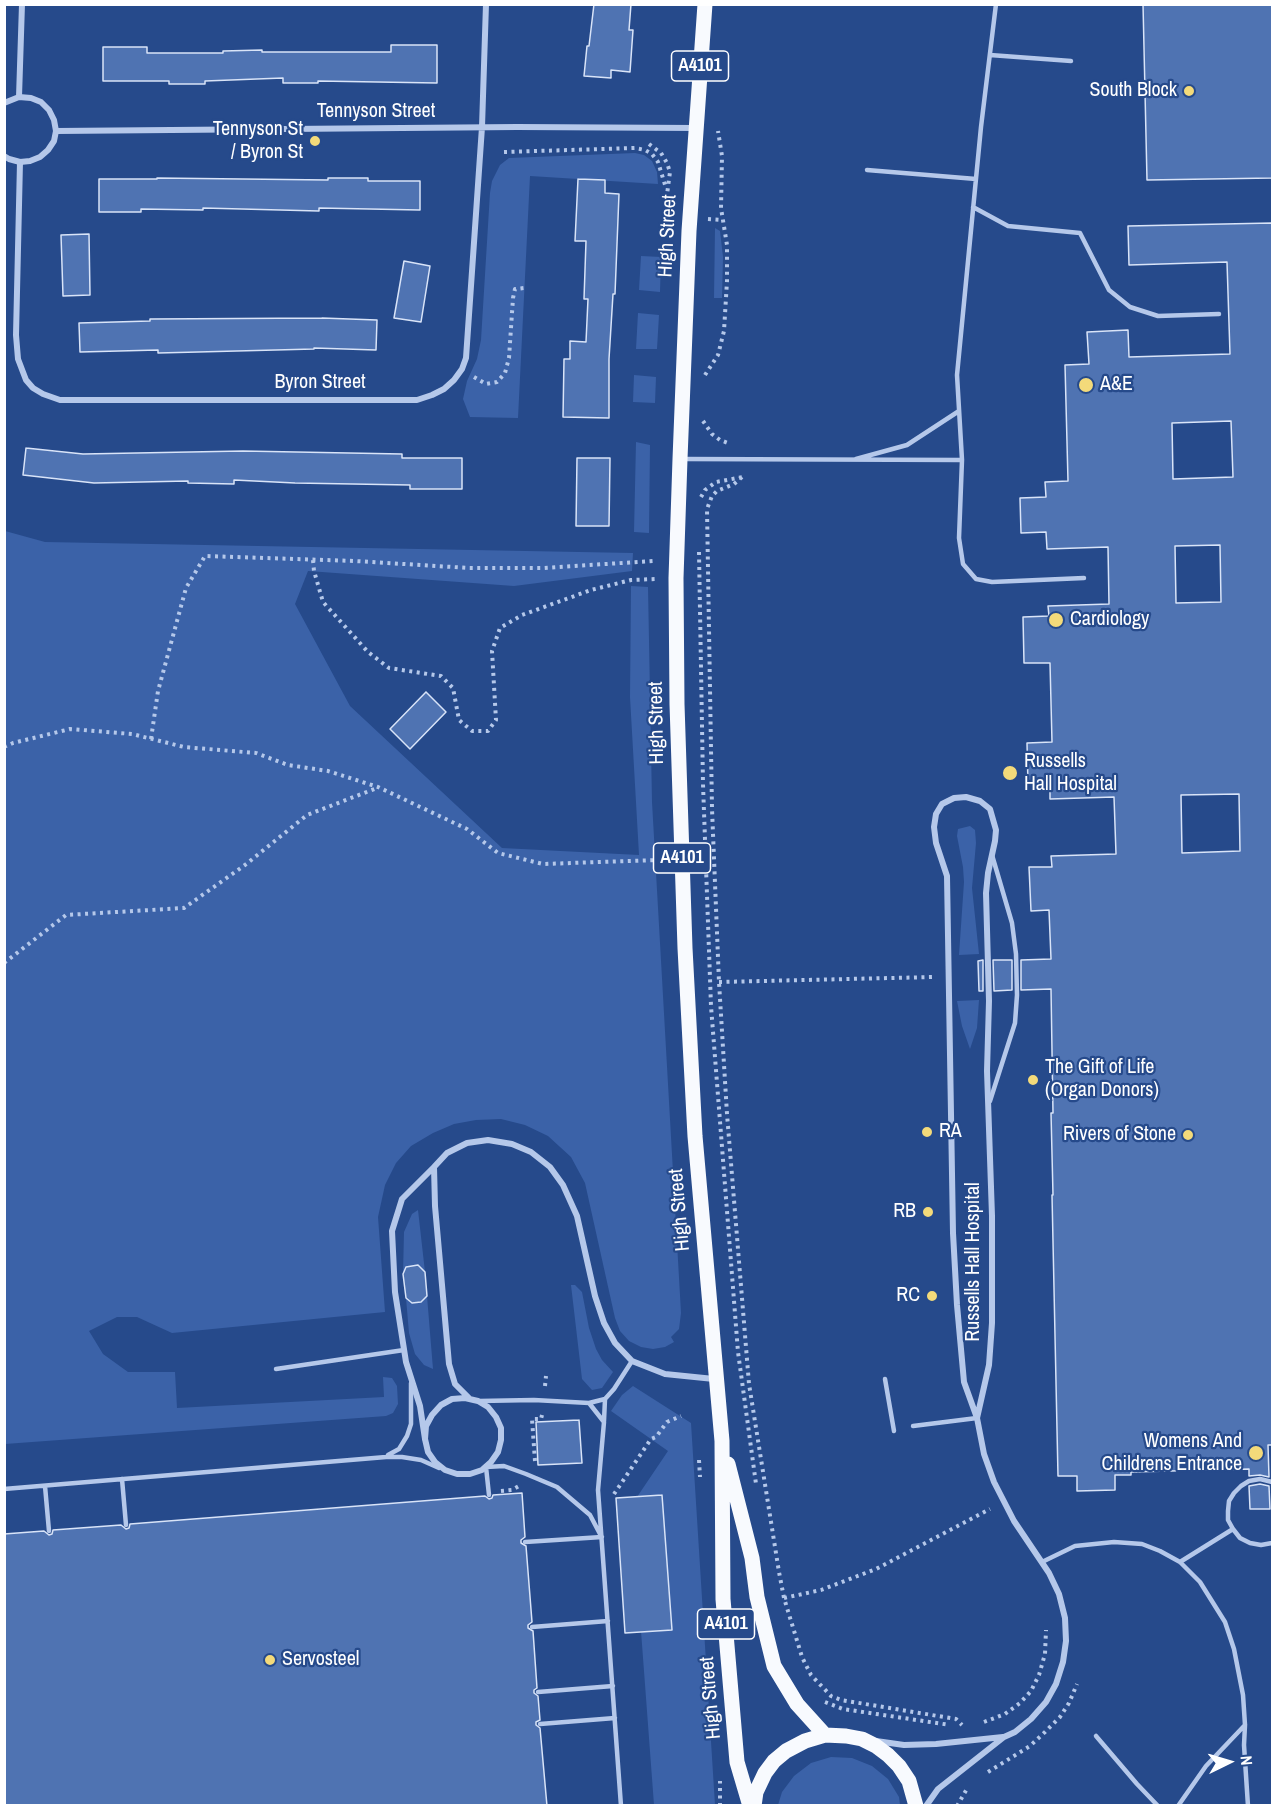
<!DOCTYPE html>
<style>
body{margin:0}
#map{position:relative;width:1277px;height:1810px;overflow:hidden;background:#264a8b;font-family:"Archivo Narrow",sans-serif}
canvas{display:block}
.frame{position:absolute;inset:0;border:6px solid #fff;pointer-events:none}
.north{position:absolute;left:1199px;top:1732px;width:60px;height:60px;-webkit-text-stroke:4px #264a8b;paint-order:stroke;rotate:85deg;font-size:16px;font-weight:700;line-height:24px;text-align:center;color:#fff}
.north::after{content:'';display:block;margin:auto;width:21px;height:27px;background:#fff;clip-path:polygon(50% 0,100% 100%,50% 72%,0 100%)}
</style>
<div id="map">
<canvas width="1277" height="1810"></canvas>
<div class="frame"></div>
<div class="north">N</div>
</div>
<script>
const ctx = document.querySelector('canvas').getContext('2d');
ctx.lineJoin = 'round';
function fill(path, color) { ctx.fillStyle = color; ctx.fill(path, 'evenodd'); }
const shape = rows => new Path2D(rows.map(r => 'M' + r).join(''));
function trace(path, color, width, dash) { ctx.strokeStyle = color; ctx.lineWidth = width; ctx.lineCap = dash ? 'butt' : 'round'; ctx.setLineDash(dash || []); ctx.stroke(path); }
function drawText(font, color, halo, rows, align = 'center') {
  ctx.font = font + ' "Archivo Narrow",sans-serif'; ctx.lineWidth = 4.5; ctx.setLineDash([]); ctx.textBaseline = 'middle'; ctx.strokeStyle = halo; ctx.fillStyle = color; for (const [text, x, y, turn = 0] of rows) {
    ctx.save(); ctx.translate(x, y); ctx.rotate((+turn || 0) * Math.PI / 180); ctx.textAlign = isNaN(turn) ? turn : align; if (halo) ctx.strokeText(text, 0, 0); ctx.fillText(text, 0, 0); ctx.restore();
  }
}
const green = shape([
 [635,153,644,155,652,161,657,172,658,184,530,176,518,418,470,417,463,399,467,381,477,359,481,340,490,193,492,181,500,165,509,158],
 [715,228,720,231,723,257,722,298,714,298],
 [641,256,661,257,660,292,639,290],
 [638,313,659,315,657,349,636,349],
 [634,375,656,377,655,403,633,402],
 [636,442,650,445,649,533,634,532],
 [5,531,45,542,633,553,632,571,514,586,308,571,295,604,350,706,502,848,639,855,630,697,631,586,648,587,652,802,681,1313,679,1329,671,1337,674,1342,665,1347,653,1349,641,1347,629,1341,620,1331,615,1318,585,1183,571,1157,548,1136,525,1125,501,1119,476,1120,454,1124,433,1133,411,1146,396,1163,385,1185,378,1217,385,1312,172,1333,137,1317,117,1317,89,1331,103,1354,128,1372,175,1372,177,1408,384,1397,383,1377,392,1378,397,1386,398,1404,393,1413,386,1416,5,1444],
 [970,826,975,830,976,843,972,888,979,954,959,955,964,882,963,867,957,836,958,829],
 [979,1000,977,1028,970,1049,962,1026,957,1001],
 [418,1210,425,1272,418,1265,406,1267,403,1274,404,1232,412,1214],
 [571,1285,575,1285,582,1292,589,1328,596,1349,602,1360,613,1372,602,1388,592,1390,582,1379],
 [427,1296,433,1369,424,1365,415,1354,409,1333,406,1298,412,1303,421,1302],
 [633,1386,691,1423,715,1805,654,1805,641,1631,672,1629,662,1495,637,1497,668,1451,611,1411,622,1395],
 [831,1757,852,1758,872,1766,888,1779,899,1797,900,1805,778,1805,782,1792,794,1776,811,1763]
]);
const building = shape([
 [594,4,631,4,629,30,633,30,630,72,611,70,611,78,584,76,587,46,589,46,594,4],
 [1143,4,1272,4,1272,178,1147,180,1143,4],
 [391,45,437,45,437,83,318,81,318,83,283,83,283,78,205,81,205,84,169,84,169,81,103,81,103,47,147,47,147,53,223,53,223,51,262,50,262,52,391,52,391,45],
 [157,178,328,180,328,178,368,178,368,181,420,181,420,210,319,208,319,211,203,208,203,210,141,209,141,212,99,212,99,179,157,179,157,178],
 [578,179,605,180,605,193,619,194,615,294,613,294,609,359,609,418,563,417,564,359,570,359,570,341,586,342,588,299,584,299,586,241,575,241,578,179],
 [1272,223,1272,1445,1268,1445,1269,1477,1260,1475,1249,1476,1249,1469,1131,1472,1131,1475,1115,1475,1115,1490,1077,1491,1077,1476,1058,1476,1052,1195,1053,1195,1051,1113,1053,1113,1051,989,1021,990,1021,960,1051,959,1049,910,1031,911,1029,867,1052,867,1051,856,1116,854,1114,797,1050,799,1050,784,1028,785,1027,743,1052,742,1050,663,1024,663,1023,617,1049,616,1048,606,1109,604,1108,547,1047,549,1046,532,1021,533,1020,498,1046,497,1045,482,1068,481,1065,365,1089,364,1087,332,1128,330,1129,357,1230,354,1227,262,1129,265,1128,226,1272,223],
 [1231,421,1233,477,1173,479,1172,423,1231,421],
 [1220,545,1221,602,1176,603,1175,546,1220,545],
 [1239,794,1240,851,1182,853,1181,795,1239,794],
 [89,234,90,295,63,296,61,235,89,234],
 [404,261,430,266,421,322,394,318,404,261],
 [322,318,377,320,376,350,314,348,314,349,198,352,158,353,158,350,80,352,79,323,150,321,150,319,322,318],
 [26,448,83,454,243,451,402,454,402,458,462,458,462,489,410,489,410,485,295,483,234,480,234,484,188,483,188,481,94,483,23,475,26,448],
 [577,458,610,458,609,526,576,526,577,458],
 [426,692,446,712,410,749,390,729,426,692],
 [983,960,983,991,979,991,978,961,983,960],
 [993,960,1012,960,1012,990,994,991,993,960],
 [418,1265,425,1272,427,1296,421,1302,412,1303,406,1298,403,1274,406,1267,418,1265],
 [579,1420,582,1463,538,1465,536,1422,579,1420],
 [1260,1484,1269,1486,1270,1509,1250,1509,1249,1486,1260,1484],
 [522,1493,525,1537,521,1540,521,1543,526,1546,532,1622,528,1625,528,1628,533,1631,537,1688,534,1690,534,1693,538,1696,540,1720,536,1722,536,1725,540,1728,547,1806,4,1806,4,1534,44,1531,49,1535,52,1534,53,1530,121,1525,126,1529,129,1528,130,1524,485,1496,489,1499,492,1498,493,1495,522,1493],
 [662,1495,672,1630,625,1633,616,1498,662,1495]
]);
const path = shape([
 [649,144,661,153,667,163,670,172,664,217,671,217],
 [504,152,635,148,645,150,652,154,658,162,666,188],
 [708,219,723,220],
 [705,375,718,355,724,331,727,281,727,245,721,208,722,156,718,131],
 [474,377,486,384,497,382,505,373,509,358,513,298,515,289,524,288],
 [703,421,712,434,720,440,728,443],
 [742,477,734,484,717,491,712,496,707,509,712,809,719,982,727,1114,749,1384,779,1572,784,1598,802,1657,811,1675,831,1696,841,1700,956,1719,962,1725],
 [701,497,705,490,716,482,743,477,743,474],
 [699,552,703,784,711,1006,738,1352,756,1484],
 [313,560,314,571,323,602,368,652,389,668,441,676,453,688,459,720,472,731,488,731,496,720,492,651,500,628,522,615,591,590,631,580,656,579],
 [151,739,158,691,186,588,205,556,355,561,469,568,543,568,653,561],
 [4,747,13,743,70,729,132,734,184,747,256,753,288,765,328,771,378,787,467,829,498,853,543,864,657,860],
 [4,963,66,915,184,908,245,865,307,815,377,788],
 [719,982,934,977],
 [545,1386,546,1376],
 [699,1460,700,1477],
 [535,1461,532,1419,541,1419,542,1415],
 [501,1491,512,1490,519,1486],
 [614,1494,651,1439,656,1437,667,1422,681,1416],
 [784,1598,821,1590,876,1569,990,1509],
 [825,1702,843,1709,950,1725],
 [984,1722,1005,1714,1020,1703,1031,1691,1039,1675,1045,1654,1046,1630],
 [988,1772,1030,1746,1045,1732,1060,1717,1069,1703,1077,1684],
 [720,1806,720,1781],
 [957,1806,968,1787]
]);
const lane = shape([
 [996,4,981,127,957,375,962,460,959,538,963,564,976,579,992,582,1084,578],
 [990,55,1071,61],
 [867,170,976,179],
 [973,207,1008,226,1080,233,1109,290,1130,307,1158,316,1219,314],
 [683,459,962,460],
 [856,459,907,445,959,411],
 [990,1101,1015,1023,1017,995,1016,954,1012,923,992,855],
 [276,1369,404,1350],
 [885,1379,894,1431],
 [605,1399,614,1389,632,1361],
 [479,1401,534,1400,589,1403,604,1422,598,1490,621,1806],
 [589,1403,605,1399,604,1421],
 [913,1426,977,1418],
 [388,1455,399,1449,407,1436,411,1424,411,1383],
 [122,1479,126,1525],
 [1272,1482,1260,1479,1249,1481,1241,1486,1234,1493,1229,1501,1228,1511,1228,1520,1233,1529,1240,1538,1250,1543,1261,1545,1272,1543],
 [45,1486,49,1531],
 [4,1489,386,1457,402,1457,421,1460,439,1468],
 [489,1495,486,1467,504,1466,526,1474,557,1487,590,1515,600,1534],
 [525,1542,602,1537],
 [1042,1562,1075,1546,1114,1542,1142,1544,1160,1551,1180,1562,1200,1582,1225,1622,1234,1649,1243,1695,1245,1725,1244,1745,1248,1806],
 [1180,1562,1233,1529],
 [532,1627,608,1621],
 [538,1692,613,1686],
 [540,1724,615,1718],
 [1096,1736,1137,1784,1158,1806],
 [1178,1806,1206,1766,1245,1725]
]);
const street = shape([
 [19,97,22,4],
 [4,103,19,97,31,98,41,102,49,110,54,120,56,131,54,141,48,150,40,157,30,161,20,162,9,159,4,156],
 [56,131,517,127,696,128],
 [20,162,16,335,18,359,26,380,33,388,43,394,60,400,417,400,432,395,444,389,454,380,462,369,466,358,482,127,486,4],
 [434,1167,447,1153,467,1143,488,1140,512,1144,531,1152,550,1167,563,1185,577,1216,595,1296,604,1323,615,1343,632,1361,665,1374,714,1379],
 [425,1439,426,1426,432,1415,441,1405,452,1399,465,1398,478,1401,488,1407,496,1417,501,1428,501,1440,498,1452,491,1462,482,1470,470,1474,457,1474,445,1470,435,1462,428,1452,425,1439,420,1406,406,1362,395,1292,392,1231,402,1199,434,1167,435,1206,449,1364,455,1384,470,1399],
 [876,1741,904,1745,936,1744,1003,1737],
 [926,1806,938,1789,1004,1737,1015,1732,1031,1719,1046,1702,1056,1684,1063,1662,1066,1641,1065,1618,1059,1594,1049,1573,1014,1521,994,1482,984,1454,977,1418,964,1382,957,1305,953,1233,947,876,936,843,934,827,936,814,942,804,954,798,966,797,980,801,990,809,996,830,995,841,988,873,986,893,989,1001,987,1071,992,1216,992,1323,989,1365,977,1418]
]);
const primary = shape([
 [705,4,689,231,680,459,676,578,677,704,685,948,695,1136,722,1441,723,1599,737,1762,750,1806],
 [728,1464,752,1558,757,1597,774,1666,797,1704,825,1735],
 [754,1806,756,1792,765,1773,774,1761,786,1751,805,1741,825,1735,846,1736,862,1739,876,1746,888,1755,899,1766,909,1781,916,1806]
]);
const markers = [
 [1189,91,6,"#f3da7a"],
 [315,141,6,"#f3da7a"],
 [1086,385,8,"#f3da7a"],
 [1056,620,8,"#f3da7a"],
 [1010,773,8,"#f3da7a"],
 [1033,1080,6,"#f3da7a"],
 [927,1132,6,"#f3da7a"],
 [1188,1135,6,"#f3da7a"],
 [928,1212,6,"#f3da7a"],
 [932,1296,6,"#f3da7a"],
 [1256,1453,8,"#f3da7a"],
 [270,1660,6,"#f3da7a"]
];
const shields = [
 [700,66,57],
 [682,858,57],
 [726,1624,57]
];
const shieldNames = [
 ["A4101",700,66],
 ["A4101",682,858],
 ["A4101",726,1624]
];
const poiNames = [
 ["South Block",1177,91],
 ["Tennyson St",303,130],
 ["/ Byron St",303,153],
 ["A&E",1100,385,"left"],
 ["Cardiology",1070,620,"left"],
 ["Russells",1024,762,"left"],
 ["Hall Hospital",1024,785,"left"],
 ["The Gift of Life",1045,1068,"left"],
 ["(Organ Donors)",1045,1091,"left"],
 ["RA",939,1132,"left"],
 ["Rivers of Stone",1176,1135],
 ["RB",916,1212],
 ["RC",920,1296],
 ["Womens And",1242,1442],
 ["Childrens Entrance",1242,1465],
 ["Servosteel",282,1660,"left"]
];
const streetNames = [
 ["Tennyson Street",376,112],
 ["High Street",668,236,-87],
 ["Byron Street",320,383],
 ["High Street",657,723,-91],
 ["High Street",680,1210,-95],
 ["Russells Hall Hospital",974,1262,-90],
 ["High Street",711,1698,-95]
];
fill(green, '#3b62a8');
fill(building, '#4f73b2');
trace(building, '#d9e4f8', 1.5);
trace(path, '#b5c8ea', 4, [3, 4.5]);
trace(lane, '#b5c8ea', 4.5);
trace(street, '#b5c8ea', 6);
trace(primary, '#f8fafe', 15);
for (const [x, y, r, color] of markers) { const dot = new Path2D(); dot.arc(x, y, r, 0, 2 * Math.PI); ctx.fillStyle = color; ctx.fill(dot); trace(dot, '#264a8b', 2); }
for (const [x, y, w] of shields) { const box = new Path2D(); box.roundRect(x - w / 2, y - 15, w, 30, 4.5); ctx.fillStyle = '#264a8b'; ctx.fill(box); trace(box, '#fff', 1.5); }
drawText('bold 18px', '#fff', null, shieldNames);
drawText('20px', '#fff', '#264a8b', poiNames, 'right');
drawText('20px', '#fff', '#264a8b', streetNames);
</script>
